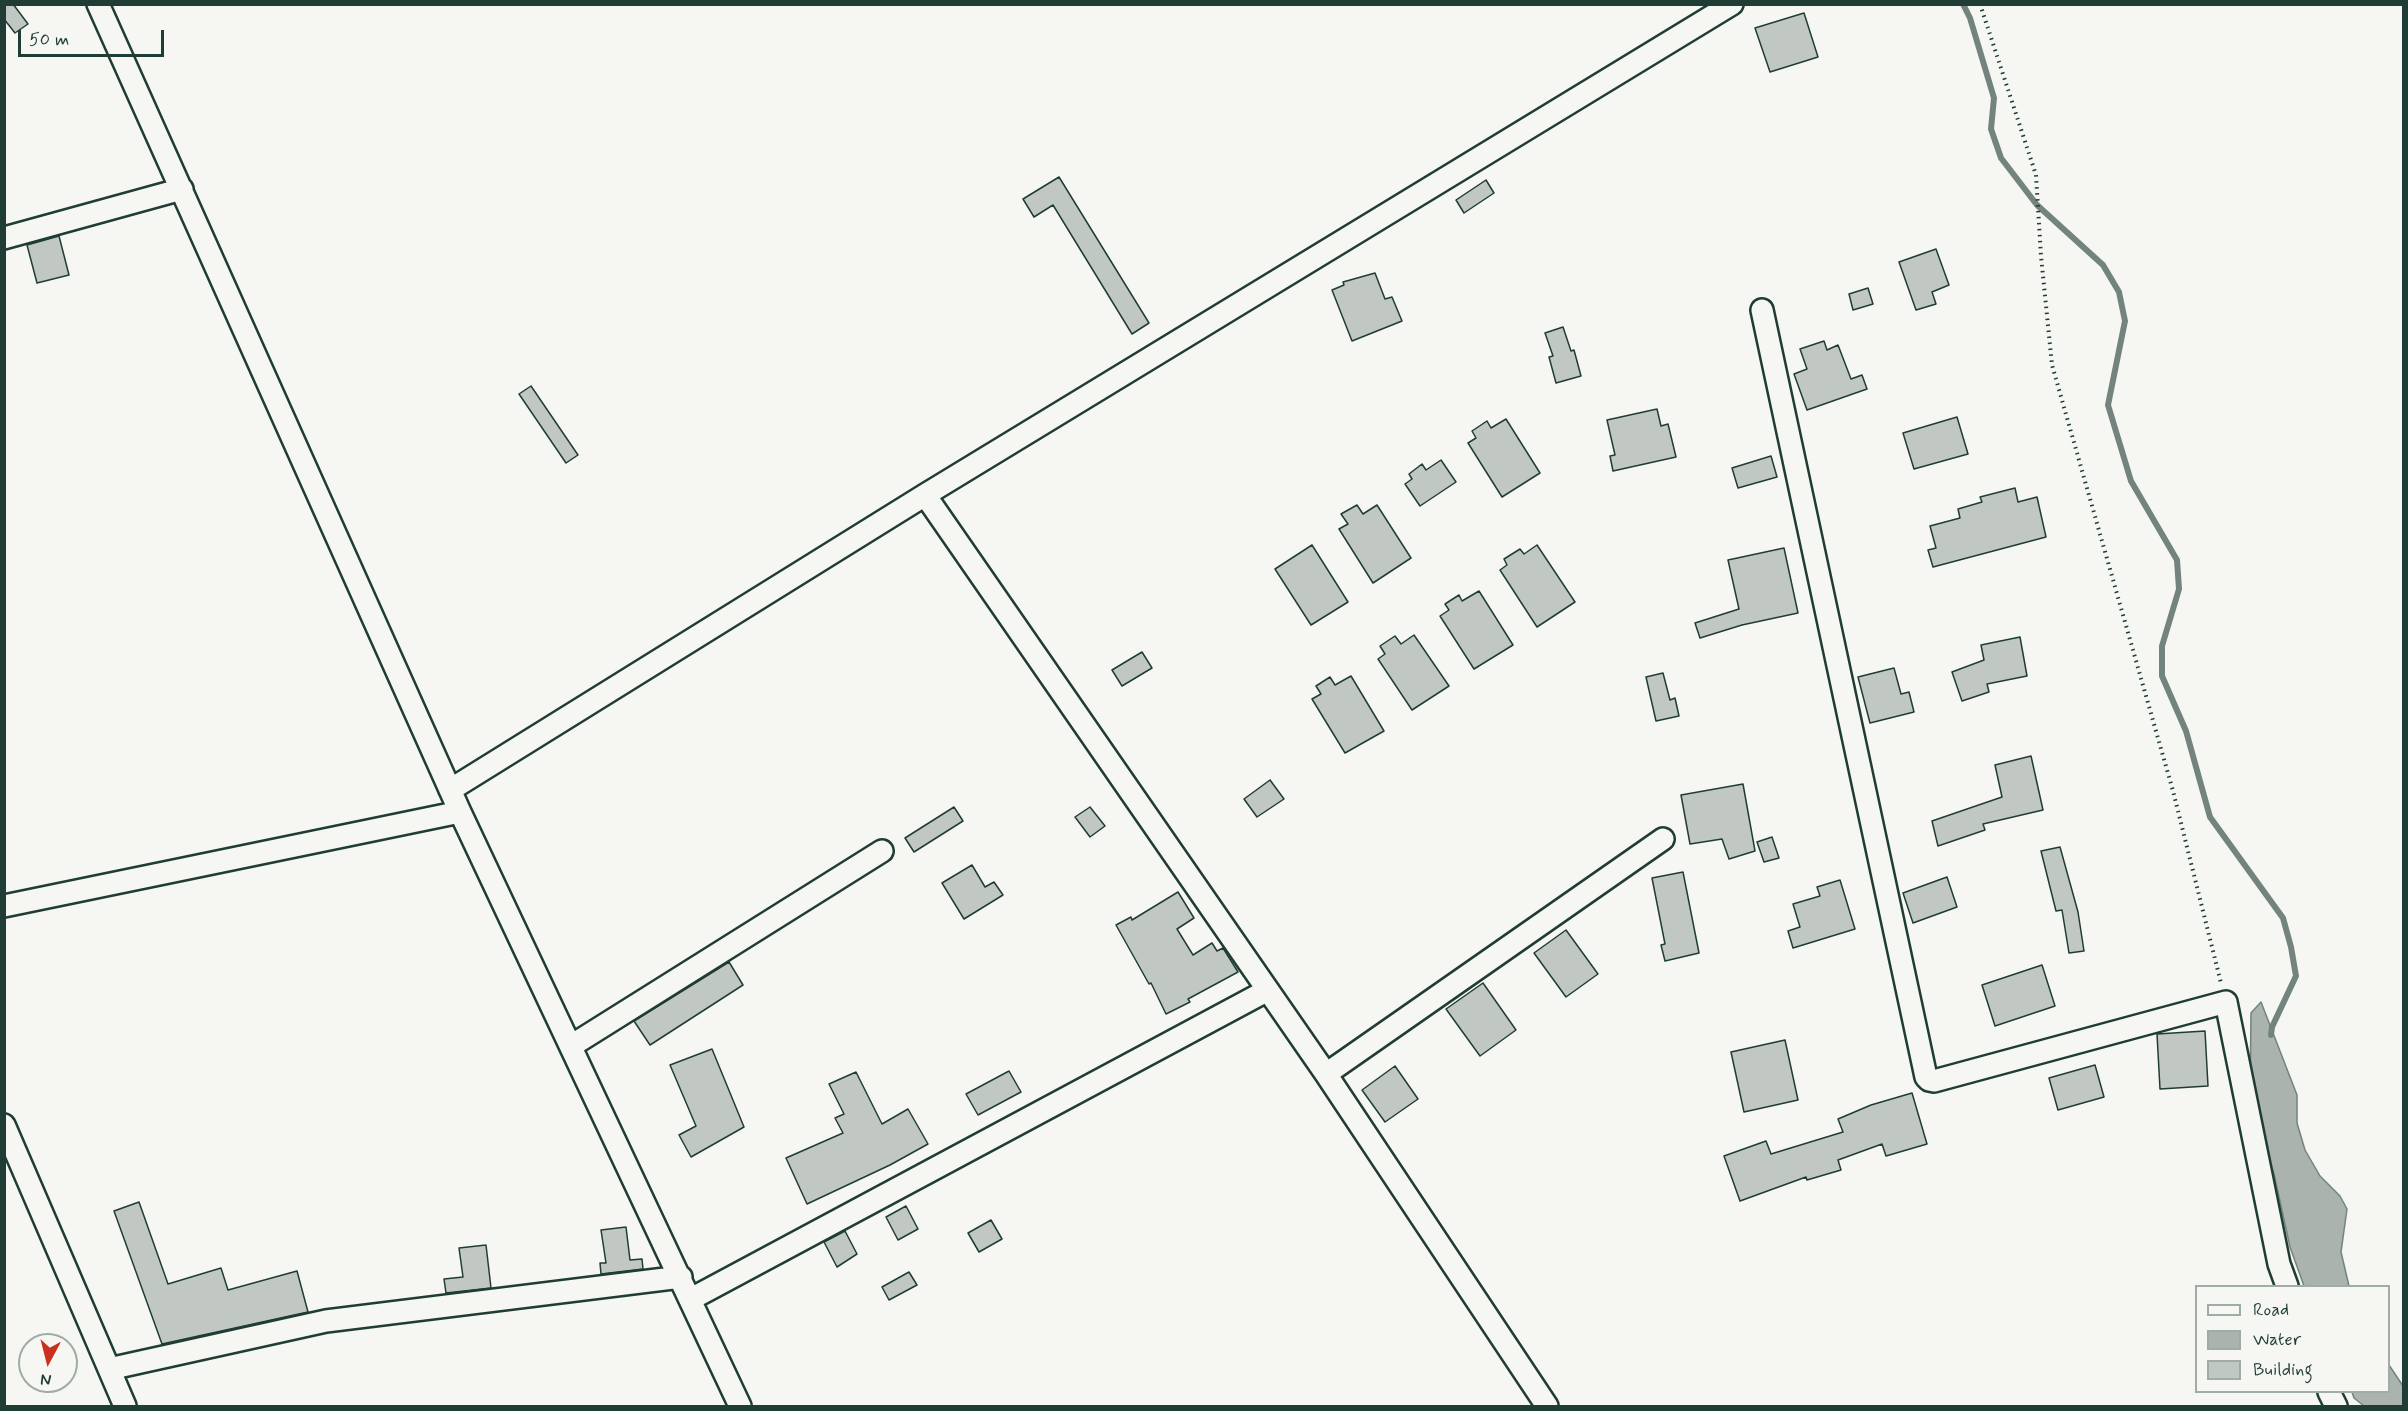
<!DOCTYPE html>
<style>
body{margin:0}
#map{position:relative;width:2408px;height:1411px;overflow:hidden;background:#f6f6f2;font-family:Mynerve,sans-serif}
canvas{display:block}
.frame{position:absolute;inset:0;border:6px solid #1f3d34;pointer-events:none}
.legend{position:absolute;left:2195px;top:1285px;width:195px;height:108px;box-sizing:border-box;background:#f6f6f2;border:2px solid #a0aca6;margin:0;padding:8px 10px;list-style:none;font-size:18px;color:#1f3d34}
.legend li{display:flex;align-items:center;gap:12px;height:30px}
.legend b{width:30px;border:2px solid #a0aca6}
.north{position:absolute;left:18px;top:1333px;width:60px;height:60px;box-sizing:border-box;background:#f6f6f2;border:2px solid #a0aca6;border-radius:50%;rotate:187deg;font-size:16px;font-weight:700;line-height:24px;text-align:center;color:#1f3d34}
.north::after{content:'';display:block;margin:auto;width:21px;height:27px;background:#c8321e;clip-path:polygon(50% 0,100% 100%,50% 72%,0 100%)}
.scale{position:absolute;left:18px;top:30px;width:146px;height:27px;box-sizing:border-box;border:3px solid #1f3d34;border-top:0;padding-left:8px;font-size:18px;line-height:21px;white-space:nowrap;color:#1f3d34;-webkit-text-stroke:4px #f6f6f2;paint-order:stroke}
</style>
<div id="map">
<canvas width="2408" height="1411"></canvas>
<div class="frame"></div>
<ul class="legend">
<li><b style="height:8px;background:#f6f6f2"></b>Road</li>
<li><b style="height:16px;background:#aab3ae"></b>Water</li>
<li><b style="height:16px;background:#c1c8c3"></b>Building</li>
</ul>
<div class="north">N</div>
<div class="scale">50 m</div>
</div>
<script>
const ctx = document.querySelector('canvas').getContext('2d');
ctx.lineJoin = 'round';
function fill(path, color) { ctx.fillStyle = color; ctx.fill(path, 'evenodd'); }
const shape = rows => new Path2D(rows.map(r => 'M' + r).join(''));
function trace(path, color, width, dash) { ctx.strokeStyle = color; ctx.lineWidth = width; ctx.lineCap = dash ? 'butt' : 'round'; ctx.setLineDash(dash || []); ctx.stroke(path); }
const water = shape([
 [2261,1002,2297,1095,2297,1123,2305,1150,2320,1176,2340,1196,2347,1209,2341,1252,2349,1286,2304,1286,2290,1247,2274,1174,2250,1104,2251,1013,2261,1002],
 [2389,1365,2403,1386,2403,1406,2364,1406,2354,1398,2352,1392,2388,1392,2389,1365]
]);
const stream = shape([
 [1963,4,1970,18,1994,98,1991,129,2001,158,2037,205,2103,265,2119,292,2125,321,2108,405,2131,481,2177,560,2179,589,2162,646,2162,676,2186,731,2210,817,2283,918,2291,947,2296,976,2272,1027,2271,1035]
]);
const building = shape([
 [4,4,13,4,28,24,15,33,4,19,4,4],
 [1804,13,1818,57,1770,72,1755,28,1804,13],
 [1059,177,1149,323,1132,334,1053,205,1034,217,1023,199,1059,177],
 [1486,180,1494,193,1464,213,1456,200,1486,180],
 [59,236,69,275,37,283,27,245,59,236],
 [1936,249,1949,285,1932,292,1936,304,1916,310,1899,262,1936,249],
 [1375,273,1385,299,1392,297,1402,321,1352,341,1332,290,1344,285,1343,282,1375,273],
 [1868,288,1873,304,1853,310,1849,294,1868,288],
 [1563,327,1571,351,1574,350,1581,376,1556,383,1549,357,1553,356,1545,333,1563,327],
 [1824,341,1827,350,1838,345,1851,379,1862,375,1867,389,1807,410,1794,374,1807,369,1800,349,1824,341],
 [531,386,578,455,566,463,519,394,531,386],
 [1657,409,1661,426,1668,424,1676,457,1613,471,1610,456,1615,455,1607,420,1657,409],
 [1957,417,1968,454,1914,469,1903,433,1957,417],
 [1506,419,1540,473,1502,497,1468,443,1476,438,1472,431,1487,421,1491,428,1506,419],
 [1771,456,1777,477,1738,488,1732,468,1771,456],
 [1441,460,1456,482,1420,506,1405,484,1412,479,1409,474,1422,464,1426,470,1441,460],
 [2015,488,2018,502,2037,497,2046,537,1933,567,1928,550,1936,548,1930,526,1960,518,1958,509,1982,502,1980,497,2015,488],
 [1357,505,1363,514,1377,505,1411,558,1373,583,1339,529,1348,524,1341,514,1357,505],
 [1312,545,1348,602,1311,625,1275,569,1312,545],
 [1537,545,1575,602,1537,627,1500,570,1507,565,1504,559,1520,549,1524,554,1537,545],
 [1784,548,1798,613,1742,625,1700,638,1695,623,1739,609,1728,560,1784,548],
 [1479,591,1513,645,1474,669,1440,616,1449,610,1445,604,1459,595,1462,601,1479,591],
 [1414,635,1449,686,1412,710,1378,659,1385,654,1380,646,1395,636,1401,644,1414,635],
 [2020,637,2027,676,1987,684,1989,692,1962,701,1952,672,1984,660,1981,645,2020,637],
 [1142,652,1152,668,1122,686,1112,670,1142,652],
 [1894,668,1901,694,1909,692,1914,712,1870,723,1858,677,1894,668],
 [1663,673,1670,700,1675,698,1679,716,1656,721,1646,677,1663,673],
 [1351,676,1384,731,1345,753,1312,699,1321,694,1316,686,1330,677,1335,685,1351,676],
 [2031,756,2043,810,1983,824,1985,830,1938,846,1932,821,2002,797,1995,765,2031,756],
 [1270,780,1284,799,1257,817,1244,799,1270,780],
 [1743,784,1755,851,1729,859,1722,839,1690,844,1681,795,1743,784],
 [954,807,963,821,914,852,905,838,954,807],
 [1090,807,1105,826,1090,837,1075,817,1090,807],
 [1772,837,1779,858,1764,862,1757,842,1772,837],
 [2060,847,2078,912,2084,951,2069,953,2062,910,2056,911,2041,851,2060,847],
 [972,865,985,887,994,882,1003,895,964,919,942,883,972,865],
 [1683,872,1699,953,1665,961,1661,945,1665,944,1652,878,1683,872],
 [1947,877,1957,907,1913,923,1903,893,1947,877],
 [1840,880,1855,929,1793,948,1788,931,1800,927,1793,904,1820,896,1817,887,1840,880],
 [1178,892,1194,918,1177,929,1193,955,1212,943,1217,951,1223,948,1238,972,1188,999,1190,1002,1166,1014,1151,983,1149,984,1116,925,1131,917,1132,920,1178,892],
 [1566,930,1598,974,1566,997,1534,953,1566,930],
 [729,962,743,985,650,1045,634,1021,729,962],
 [2042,965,2055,1006,1995,1026,1982,985,2042,965],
 [1483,983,1516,1030,1480,1056,1446,1009,1483,983],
 [2205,1031,2208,1086,2160,1089,2157,1034,2205,1031],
 [1785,1040,1798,1100,1744,1112,1731,1052,1785,1040],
 [712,1049,744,1127,691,1157,679,1135,696,1126,670,1065,712,1049],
 [2095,1065,2104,1097,2058,1110,2049,1078,2095,1065],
 [1395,1066,1418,1099,1385,1122,1362,1090,1395,1066],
 [1009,1071,1021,1092,978,1115,966,1094,1009,1071],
 [856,1072,882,1124,908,1109,928,1144,890,1165,807,1204,786,1158,843,1133,835,1118,844,1114,829,1084,856,1072],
 [1912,1093,1927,1144,1886,1156,1882,1144,1838,1160,1841,1170,1807,1180,1806,1177,1740,1201,1724,1156,1766,1141,1771,1154,1843,1132,1838,1119,1871,1105,1912,1093],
 [139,1202,168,1284,221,1268,228,1290,297,1271,308,1312,162,1344,114,1211,139,1202],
 [906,1206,918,1229,898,1240,886,1217,906,1206],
 [991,1220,1002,1239,979,1252,968,1233,991,1220],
 [626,1227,630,1260,642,1259,643,1269,601,1274,600,1263,606,1263,601,1230,626,1227],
 [845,1231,857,1254,837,1267,824,1242,845,1231],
 [486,1245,491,1288,446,1293,444,1279,463,1277,459,1248,486,1245],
 [909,1272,917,1285,889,1300,882,1287,909,1272]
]);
const path = shape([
 [1980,4,2036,175,2041,256,2052,365,2173,791,2221,983]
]);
const minor = shape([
 [98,4,460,812,740,1406],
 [4,238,182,189],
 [1762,310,1926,1077,1929,1080,1934,1081,2226,1002,2279,1264,2287,1286],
 [925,495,1326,1074,1547,1406],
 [450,790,925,495,1732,4],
 [4,906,460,812],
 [571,1046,882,851],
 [1326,1074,1663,839],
 [4,1125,125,1406],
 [691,1299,1268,990],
 [109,1369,326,1321,681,1277],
 [2329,1392,2336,1406]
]);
fill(water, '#aab3ae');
trace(water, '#72847d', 1.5);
trace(stream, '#72847d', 6);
fill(building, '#c1c8c3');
trace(building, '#1f3d34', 1.5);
trace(minor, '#1f3d34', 26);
trace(path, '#1f3d34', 4, [1.5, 4.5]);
trace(minor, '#f6f6f2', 21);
</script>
